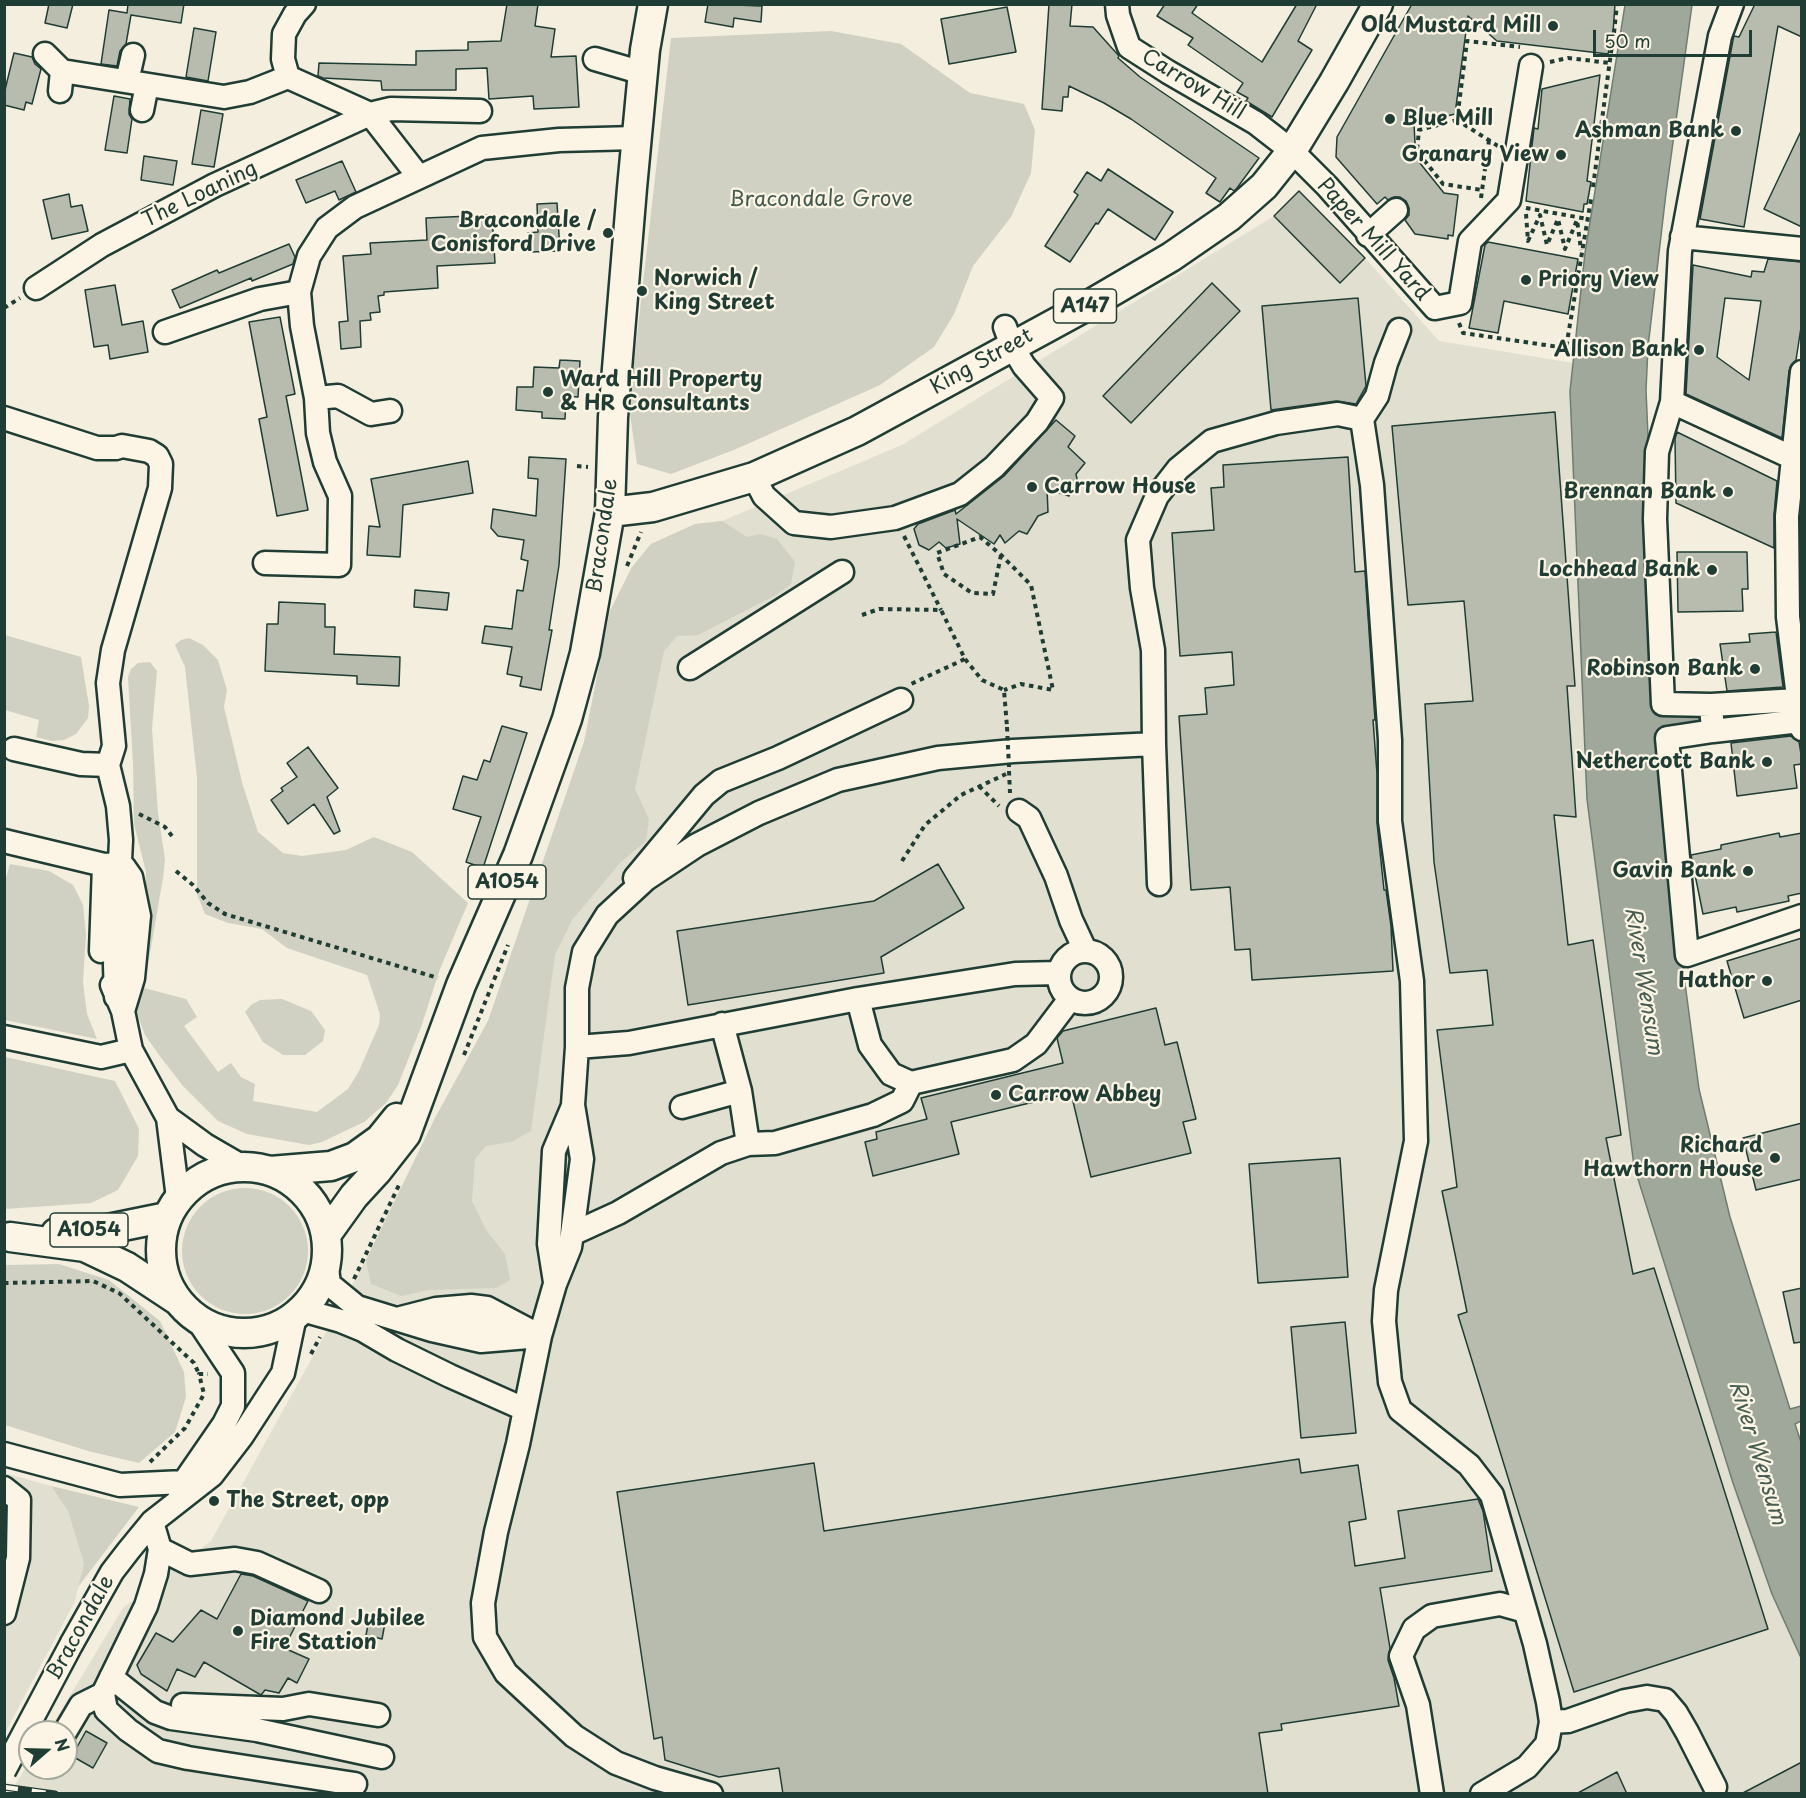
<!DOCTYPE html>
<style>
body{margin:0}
#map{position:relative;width:1806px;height:1798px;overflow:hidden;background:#f3eede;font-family:"Playpen Sans",sans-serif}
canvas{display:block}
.frame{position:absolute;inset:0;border:6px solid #1f3d34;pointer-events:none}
.north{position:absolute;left:18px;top:1720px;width:60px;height:60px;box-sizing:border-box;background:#fcf5e5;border:2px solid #a4ab9e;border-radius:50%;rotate:70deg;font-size:16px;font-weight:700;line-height:24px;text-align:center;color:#1f3d34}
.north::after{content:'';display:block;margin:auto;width:21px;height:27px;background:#1f3d34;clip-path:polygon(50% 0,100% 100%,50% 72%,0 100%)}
.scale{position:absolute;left:1593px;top:30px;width:159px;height:27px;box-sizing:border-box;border:3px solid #1f3d34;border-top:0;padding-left:8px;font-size:18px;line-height:21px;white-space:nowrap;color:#1f3d34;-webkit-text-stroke:4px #fcf5e5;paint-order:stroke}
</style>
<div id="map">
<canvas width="1806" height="1798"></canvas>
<div class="frame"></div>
<div class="north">N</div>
<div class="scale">50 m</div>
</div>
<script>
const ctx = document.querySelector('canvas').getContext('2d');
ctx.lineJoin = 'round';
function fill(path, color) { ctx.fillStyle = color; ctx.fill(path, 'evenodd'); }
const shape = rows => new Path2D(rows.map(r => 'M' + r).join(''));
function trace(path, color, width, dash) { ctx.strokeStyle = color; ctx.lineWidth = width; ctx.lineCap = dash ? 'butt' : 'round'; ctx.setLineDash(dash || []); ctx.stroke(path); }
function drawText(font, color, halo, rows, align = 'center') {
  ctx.font = font + ' "Playpen Sans",sans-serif'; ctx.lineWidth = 4.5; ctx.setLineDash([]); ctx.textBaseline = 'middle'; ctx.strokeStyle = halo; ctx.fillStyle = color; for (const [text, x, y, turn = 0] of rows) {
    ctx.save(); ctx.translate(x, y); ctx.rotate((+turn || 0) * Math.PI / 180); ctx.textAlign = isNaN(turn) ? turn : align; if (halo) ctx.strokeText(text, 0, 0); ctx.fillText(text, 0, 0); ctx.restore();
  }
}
const built = shape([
 [1299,191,1365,258,1439,341,1573,363,1570,391,1587,799,1634,1166,1733,1483,1772,1594,1801,1658,1801,1793,71,1794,15,1785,30,1761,30,1768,66,1768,66,1732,48,1732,123,1608,211,1541,366,1260,434,1120,488,1021,584,742,610,611,632,567,651,544,695,524,722,521,902,445,1274,216],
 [5,1473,51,1486,68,1511,84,1564,75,1601,5,1733]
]);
const green = shape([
 [831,31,901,44,970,93,1024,104,1035,130,1031,173,1011,217,973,266,954,314,934,347,880,385,736,449,671,474,637,464,629,406,671,38],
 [722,521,747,537,761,534,777,539,795,562,791,584,776,595,698,635,677,636,664,651,635,789,649,819,646,841,620,863,572,920,555,955,531,1131,511,1142,486,1146,475,1159,472,1201,486,1230,505,1254,510,1280,496,1288,428,1290,401,1296,371,1284,366,1260,434,1120,488,1021,584,742,610,611,632,567,651,544,695,524],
 [5,635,81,657,89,706,88,718,76,734,64,740,52,741,36,737,39,720,5,710],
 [189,638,203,645,218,660,227,690,224,707,243,786,258,832,283,853,302,856,346,850,374,837,412,852,468,903,440,969,421,1027,398,1085,386,1103,364,1122,322,1142,309,1145,247,1134,218,1121,183,1086,159,1055,145,1035,136,1011,134,992,145,914,146,872,134,824,133,764,128,677,131,669,138,663,150,662,157,671,152,729,158,813,165,859,163,878,144,988,186,999,197,1017,184,1026,218,1072,231,1063,241,1077,255,1084,253,1101,317,1112,348,1089,359,1071,379,1025,380,1014,367,975,287,948,262,929,228,923,205,914,197,894,197,778,185,667,175,645,181,640],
 [10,864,49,871,73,885,83,905,86,934,83,982,87,1014,97,1039,5,1020,4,885],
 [282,999,311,1011,325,1030,323,1041,305,1055,283,1055,263,1042,245,1012,251,1005,260,1000],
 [5,1057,115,1081,139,1129,138,1156,118,1190,91,1203,5,1209],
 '182 1251a63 63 0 1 1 126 0a63 63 0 1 1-126 0Z',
 [59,1264,109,1280,160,1321,184,1372,186,1397,175,1432,139,1463,88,1451,5,1425,5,1265],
 [51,1486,139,1507,78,1587,84,1564,68,1511]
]);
const water = shape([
 [1625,5,1692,5,1666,193,1648,347,1646,390,1660,715,1702,714,1703,726,1660,733,1685,983,1699,1089,1730,1217,1790,1409,1801,1406,1801,1421,1795,1424,1802,1445,1801,1658,1772,1594,1733,1483,1634,1166,1587,799,1570,391,1585,253,1625,5]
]);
const building = shape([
 [49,4,73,4,67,28,45,23,49,4],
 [128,4,184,4,181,23,131,15,126,44,120,51,117,66,101,64,109,10,127,13,128,4],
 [507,4,538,4,535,26,555,29,551,57,576,56,579,107,534,109,533,96,489,99,487,68,456,69,456,90,382,90,381,81,323,78,318,76,319,63,416,65,416,51,468,50,468,42,501,41,507,4],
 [708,4,762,6,761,22,734,18,733,27,705,22,708,4],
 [1049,4,1072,4,1070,26,1093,27,1119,56,1118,58,1140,77,1259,158,1237,188,1234,191,1230,188,1220,202,1206,193,1216,178,1131,119,1104,103,1069,86,1068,97,1063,97,1062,111,1042,109,1049,4],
 [1165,4,1198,4,1192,13,1262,62,1297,4,1317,4,1298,41,1312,50,1272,117,1246,101,1248,98,1237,92,1243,83,1188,45,1193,38,1157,16,1165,4],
 [1412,4,1615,4,1613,33,1608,54,1497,41,1468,16,1455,114,1414,124,1415,143,1411,152,1444,193,1458,195,1453,236,1448,235,1448,239,1415,234,1405,220,1409,215,1409,208,1406,201,1400,197,1394,197,1388,200,1385,197,1377,204,1336,157,1337,137,1412,4],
 [1755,4,1802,4,1802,37,1778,26,1744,227,1700,219,1733,40,1734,36,1739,37,1755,4],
 [1007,7,1016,52,949,64,941,19,1007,7],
 [194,28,216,32,208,81,186,77,194,28],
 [14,53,32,57,35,64,41,69,32,104,26,102,24,110,4,105,4,94,14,53],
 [1600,75,1587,181,1591,182,1587,204,1584,204,1583,212,1526,201,1534,128,1538,129,1542,89,1600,75],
 [114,96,130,99,129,114,132,119,127,153,105,150,114,96],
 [201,110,223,114,214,167,192,164,201,110],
 [1802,129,1802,227,1764,209,1802,129],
 [144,156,177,161,173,185,141,180,144,156],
 [342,161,356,192,339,200,335,191,306,203,296,180,342,161],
 [1108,169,1173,212,1155,240,1108,209,1098,224,1096,223,1070,262,1045,246,1078,195,1074,192,1087,172,1101,181,1108,169],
 [1299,191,1365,258,1340,283,1274,216,1299,191],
 [69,194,71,207,82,205,88,231,52,239,43,200,69,194],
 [557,203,560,251,529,252,528,233,538,232,537,204,557,203],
 [492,215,495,263,437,266,438,288,384,292,384,295,378,296,380,312,370,313,371,320,360,321,361,347,341,349,339,322,348,321,343,256,371,254,370,243,427,240,426,218,492,215],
 [1488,242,1578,259,1568,314,1504,301,1498,333,1469,328,1485,245,1488,242],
 [289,244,295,257,293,264,252,281,251,278,180,308,172,290,217,270,219,273,289,244],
 [1768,259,1802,262,1802,321,1796,360,1791,365,1789,371,1782,438,1686,394,1693,265,1751,277,1752,271,1764,272,1768,259],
 [1725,298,1761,301,1749,380,1717,357,1725,298],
 [1212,283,1240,311,1131,423,1103,396,1212,283],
 [115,285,122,325,143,321,148,352,110,359,108,345,94,347,85,290,115,285],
 [1358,298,1366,386,1356,404,1336,401,1271,410,1262,306,1358,298],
 [280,317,295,394,286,396,308,510,277,516,259,419,267,417,249,322,280,317],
 [560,360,580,361,578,397,566,396,565,419,542,418,542,412,516,410,517,387,533,387,534,367,559,368,560,360],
 [1555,412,1575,686,1567,686,1576,817,1554,815,1568,945,1593,940,1621,1135,1606,1138,1633,1274,1654,1268,1768,1629,1574,1692,1458,1315,1467,1312,1442,1191,1457,1187,1437,1030,1493,1025,1487,970,1450,973,1434,862,1425,704,1473,701,1464,601,1408,605,1392,426,1555,412],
 [1056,420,1075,436,1068,447,1085,463,1076,474,1078,484,1069,496,1047,489,1048,512,1038,516,1027,534,1019,531,1005,543,1000,535,994,544,957,519,960,544,946,548,939,542,929,550,919,545,914,529,918,524,955,510,956,514,1004,476,1056,420],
 [1677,432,1777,481,1774,515,1774,548,1676,503,1675,439,1677,432],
 [529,457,566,459,559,565,549,630,552,630,541,690,520,686,522,677,507,674,512,647,482,643,485,626,512,629,517,590,523,591,528,561,521,559,524,540,498,536,491,528,493,509,536,516,538,479,528,478,529,457],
 [1348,457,1355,572,1365,571,1375,720,1373,720,1377,774,1377,823,1384,890,1386,890,1391,926,1393,971,1252,980,1250,949,1235,950,1230,887,1191,890,1179,716,1207,714,1205,688,1234,685,1232,652,1180,656,1172,533,1214,530,1211,488,1224,487,1223,465,1348,457],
 [468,461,473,493,403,505,400,557,367,555,369,526,380,527,371,479,468,461],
 [1677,552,1747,552,1748,589,1742,589,1743,611,1678,612,1677,552],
 [415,590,449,593,447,610,414,607,415,590],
 [279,602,325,604,325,627,335,627,334,654,400,657,399,686,357,684,357,676,265,671,267,624,278,624,279,602],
 [1776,632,1783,687,1727,691,1720,644,1750,642,1749,634,1776,632],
 [502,726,527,733,483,868,466,862,481,817,453,809,463,776,477,780,484,760,490,762,502,726],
 [1791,736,1799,742,1802,760,1802,764,1794,765,1797,788,1737,796,1731,743,1791,736],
 [308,747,338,788,327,797,340,831,334,834,314,804,288,824,271,800,283,791,281,788,297,777,287,763,308,747],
 [1779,833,1780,837,1802,833,1802,893,1788,896,1789,901,1737,912,1736,907,1703,914,1691,855,1721,849,1721,845,1779,833],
 [938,864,964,908,881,957,884,973,688,1005,677,931,874,901,938,864],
 [1802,938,1802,1000,1744,1018,1727,961,1802,938],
 [1156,1008,1165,1045,1177,1042,1196,1119,1183,1122,1191,1153,1091,1177,1071,1093,951,1122,959,1154,873,1176,865,1142,877,1139,876,1132,927,1119,921,1098,1063,1063,1057,1038,1063,1031,1156,1008],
 [1802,1123,1802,1179,1756,1190,1743,1138,1802,1123],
 [1340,1158,1348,1277,1258,1283,1249,1164,1340,1158],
 [1802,1288,1802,1342,1794,1343,1783,1292,1802,1288],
 [1345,1322,1356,1433,1301,1438,1291,1327,1345,1322],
 [1299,1459,1301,1473,1358,1465,1366,1519,1349,1522,1355,1566,1405,1558,1398,1511,1478,1499,1483,1511,1492,1571,1380,1588,1390,1648,1388,1660,1394,1678,1399,1706,1281,1724,1282,1730,1259,1733,1268,1794,783,1794,779,1768,719,1777,665,1760,662,1737,654,1739,617,1492,814,1463,824,1531,1299,1459],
 [241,1574,253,1576,308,1601,284,1648,309,1659,297,1683,288,1678,279,1693,265,1690,261,1695,204,1662,195,1677,177,1669,167,1691,141,1674,137,1665,156,1633,173,1642,201,1610,217,1619,241,1574],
 [369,1620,385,1623,382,1639,366,1635,369,1620],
 [86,1731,107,1743,93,1768,72,1756,86,1731],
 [1802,1762,1802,1794,1741,1794,1802,1762],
 [1617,1772,1627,1794,1576,1794,1617,1772]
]);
const path = shape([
 [1614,33,1617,4],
 [1550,62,1568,58,1610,63],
 [1457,120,1419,130,1417,151,1443,184,1482,190],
 [1498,146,1457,120,1467,41,1520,47],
 [1593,187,1612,45],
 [1481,198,1489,140],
 [1526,208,1588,219],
 [1526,214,1528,241,1540,215,1547,245,1558,219,1565,249,1577,220,1581,250],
 [4,308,20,298],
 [1459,323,1463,333,1566,348,1591,199],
 [577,466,588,467],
 [904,536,941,610],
 [1001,555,993,594,972,593,944,574,937,553,980,537,1001,555,1031,585,1053,690,1021,684,1004,690],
 [627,566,641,532],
 [862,615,879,609,941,610,965,659,911,684],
 [965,659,982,680,1004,690,1007,727],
 [1009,771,1010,793],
 [979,786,999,806],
 [139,814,165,827,172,836],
 [902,861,925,825,961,795,1006,774],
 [176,871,193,885,208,903,225,914,438,978],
 [464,1055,508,945],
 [354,1279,399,1185],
 [4,1283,93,1281,119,1293,194,1363,199,1374],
 [311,1354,320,1337],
 [150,1462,185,1428,204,1394,199,1374,208,1374]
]);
const minor = shape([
 [1117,4,1118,15,1129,47,1168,72,1256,123,1292,151,1327,186,1435,308,1460,303,1470,241,1509,200,1531,66],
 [45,54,62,71],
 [595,59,643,73],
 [288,77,283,59,284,34,295,14,304,4],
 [127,81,133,55],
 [60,91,62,71,224,97,250,92,288,77,370,114,419,177],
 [142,110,147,85],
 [1368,235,1396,210],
 [1682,237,1802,249],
 [36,288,102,245,215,185,370,114,391,109,480,111],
 [165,332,260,299,299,292],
 [1802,372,1787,516,1788,617,1802,729],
 [316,398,338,396,371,414,390,411],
 [1672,402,1680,251,1720,36,1732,4],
 [4,418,97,448,116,448,122,446,149,451,157,456,161,464,160,488,113,650,108,683,114,746,108,765,118,806,121,840,115,965,116,997],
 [1362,419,1377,396,1386,363,1399,330],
 [1802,462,1672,402,1657,452,1655,519,1663,704,1711,705,1713,731,1667,738,1687,955,1802,916],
 [754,477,764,496,794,523,831,527,895,518,960,494,994,467,1037,422,1052,398,1024,366,1012,346,1005,327],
 [265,563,339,565,340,496,325,462,318,433,316,398,302,326,299,292,309,256,327,228,355,207,482,148,559,140,636,138],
 [690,668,842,572],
 [1711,705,1798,700],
 [1713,731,1800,721],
 [1154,744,1159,884],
 [14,749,81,764,108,765],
 [1019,811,1029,818,1056,876,1071,920,1085,950],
 [4,841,104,865,120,864],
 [635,878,704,795,721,781,778,758,901,700],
 '1059 977a26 26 0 1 1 52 0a26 26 0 1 1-52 0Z',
 [101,951,104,865],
 [112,985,123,1011,131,1050,168,1118,178,1198],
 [858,999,870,1045,891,1074,911,1083,1013,1060,1036,1044,1070,999],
 [123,1011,133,978,139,916,131,877,124,867],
 [4,1037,101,1057,131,1050],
 [577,1047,629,1043,858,999,1015,974,1058,973],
 [682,1107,740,1091,722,1024],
 [168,1118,205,1145,243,1167],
 [748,1144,775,1143,873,1115,902,1101,911,1083],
 [572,1234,618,1213,721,1153,748,1144,740,1091],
 [326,1260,329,1284,357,1307,432,1330,481,1341,540,1336],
 [555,1282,549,1244,554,1151,573,1106],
 [302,1310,341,1321,363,1330,397,1350,450,1376,524,1409],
 [397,1319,436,1309,471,1306,487,1308,540,1336],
 [442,1320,468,1321,513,1331],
 [4,1454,120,1485,184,1482],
 [4,1488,19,1500,18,1558,4,1613],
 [179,1499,184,1482,224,1424,233,1406,233,1373,197,1319],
 [160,1549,190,1564,235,1559,257,1563,319,1591],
 [72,1643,112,1572,129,1550,152,1522,212,1475,242,1436,283,1373,295,1316],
 [111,1677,155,1712,171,1718,257,1730,382,1757],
 [103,1694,106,1710,128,1730,158,1751,188,1758,355,1784],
 [183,1705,283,1709,309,1704,378,1715],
 [1551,1722,1568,1721,1625,1701,1647,1697,1665,1700,1676,1713,1687,1732,1715,1787],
 [65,1732,81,1705,103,1694,146,1606,156,1574,160,1549,152,1522],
 [711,1794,655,1778,616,1763,574,1736,506,1673,485,1637,483,1603,496,1532,518,1444,540,1336,555,1284,570,1247,572,1234,582,1159,573,1105,577,1047,577,988,584,952,607,915,646,879,697,845,759,813,838,780,938,758,1013,751,1154,744,1153,650,1142,588,1138,540,1157,496,1178,469,1212,441,1276,423,1338,414,1362,419,1372,485,1390,740,1390,821,1412,981,1416,1141,1386,1290,1384,1321,1390,1382,1400,1410,1469,1465,1492,1495,1535,1644,1548,1702,1551,1722,1547,1744,1527,1767,1482,1794],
 [1432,1794,1418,1705,1401,1656,1414,1629,1432,1616,1500,1604,1525,1611]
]);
const major = shape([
 [610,512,653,507,754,477,857,431,1094,302,1171,257,1229,217,1264,186,1292,151,1334,82,1378,4],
 '161 1250a83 83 0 1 1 166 0a83 83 0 1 1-166 0Z',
 [270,1171,331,1166,355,1157,380,1139,397,1118],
 [56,1233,108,1229,167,1217],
 [326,1235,354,1196,377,1171,406,1134,461,985,518,855,567,719,585,653,610,512,613,417,632,188,645,50,653,4],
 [10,1237,85,1247,127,1267,177,1300]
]);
const rail = shape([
 [4,1787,55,1794]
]);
const pathBridge = shape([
 [1007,727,1009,767]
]);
const minorBridge = shape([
 [4,1771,72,1643]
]);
const markers = [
 [1553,26,6,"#1f3d34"],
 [1390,119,6,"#1f3d34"],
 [1736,131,6,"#1f3d34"],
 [1561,155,6,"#1f3d34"],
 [608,233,6,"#1f3d34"],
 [1526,280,6,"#1f3d34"],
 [642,291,6,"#1f3d34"],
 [1699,350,6,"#1f3d34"],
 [548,392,6,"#1f3d34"],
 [1032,487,6,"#1f3d34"],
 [1728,492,6,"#1f3d34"],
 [1712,570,6,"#1f3d34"],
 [1755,669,6,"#1f3d34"],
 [1767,762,6,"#1f3d34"],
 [1748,871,6,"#1f3d34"],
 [1767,981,6,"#1f3d34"],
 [996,1095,6,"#1f3d34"],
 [1775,1158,6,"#1f3d34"],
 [214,1501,6,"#1f3d34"],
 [238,1631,6,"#1f3d34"]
];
const shields = [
 [1085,306,63],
 [507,882,78],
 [89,1230,78]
];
const shieldNames = [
 ["A147",1085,306],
 ["A1054",507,882],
 ["A1054",89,1230]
];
const poiNames = [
 ["Old Mustard Mill",1541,26],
 ["Blue Mill",1402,119,"left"],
 ["Ashman Bank",1724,131],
 ["Granary View",1549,155],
 ["Bracondale /",596,221],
 ["Conisford Drive",596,245],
 ["Norwich /",654,279,"left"],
 ["King Street",654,303,"left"],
 ["Priory View",1538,280,"left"],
 ["Allison Bank",1687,350],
 ["Ward Hill Property",560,380,"left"],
 ["& HR Consultants",560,404,"left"],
 ["Carrow House",1044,487,"left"],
 ["Brennan Bank",1716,492],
 ["Lochhead Bank",1700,570],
 ["Robinson Bank",1743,669],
 ["Nethercott Bank",1755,762],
 ["Gavin Bank",1736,871],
 ["Hathor",1755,981],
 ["Carrow Abbey",1008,1095,"left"],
 ["Richard",1763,1146],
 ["Hawthorn House",1763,1170],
 ["The Street, opp",226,1501,"left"],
 ["Diamond Jubilee",250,1619,"left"],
 ["Fire Station",250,1643,"left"]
];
const streetNames = [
 ["Carrow Hill",1193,85,31],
 ["The Loaning",200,195,-26],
 ["Paper Mill Yard",1373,240,48],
 ["King Street",982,362,-29],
 ["Bracondale",603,536,-82],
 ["Bracondale",81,1628,-61]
];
const parkNames = [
 ["Bracondale Grove",821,200]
];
const waterNames = [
 ["River Wensum",1643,981,81],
 ["River Wensum",1757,1453,73]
];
fill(built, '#e1dfd0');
fill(green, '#d0d1c2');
fill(water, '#a0a89b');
trace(water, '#6c7d72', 1.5);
fill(building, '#b8bcae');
trace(building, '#1f3d34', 1.5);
trace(minor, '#1f3d34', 27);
trace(major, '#1f3d34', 33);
trace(path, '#1f3d34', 4, [4.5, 4.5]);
trace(minor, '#fcf5e5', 22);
trace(major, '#fcf5e5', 28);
trace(rail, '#1f3d34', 7);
trace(rail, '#fcf5e5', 4.5, [14]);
trace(minorBridge, '#1f3d34', 27, []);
trace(pathBridge, '#1f3d34', 4, [4.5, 4.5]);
trace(minorBridge, '#fcf5e5', 22);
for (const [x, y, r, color] of markers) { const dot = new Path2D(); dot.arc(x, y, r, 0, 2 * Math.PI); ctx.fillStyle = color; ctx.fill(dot); trace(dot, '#fcf5e5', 2); }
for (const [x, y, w] of shields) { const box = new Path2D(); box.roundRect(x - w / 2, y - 17, w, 34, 4.5); ctx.fillStyle = '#fcf5e5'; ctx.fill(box); trace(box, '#1f3d34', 1.5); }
drawText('bold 20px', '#1f3d34', null, shieldNames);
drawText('bold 21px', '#1f3d34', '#fcf5e5', poiNames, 'right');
drawText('21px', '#1f3d34', '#fcf5e5', streetNames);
drawText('21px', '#425b50', '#fcf5e5', parkNames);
drawText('italic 22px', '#465d53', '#fcf5e5', waterNames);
</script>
